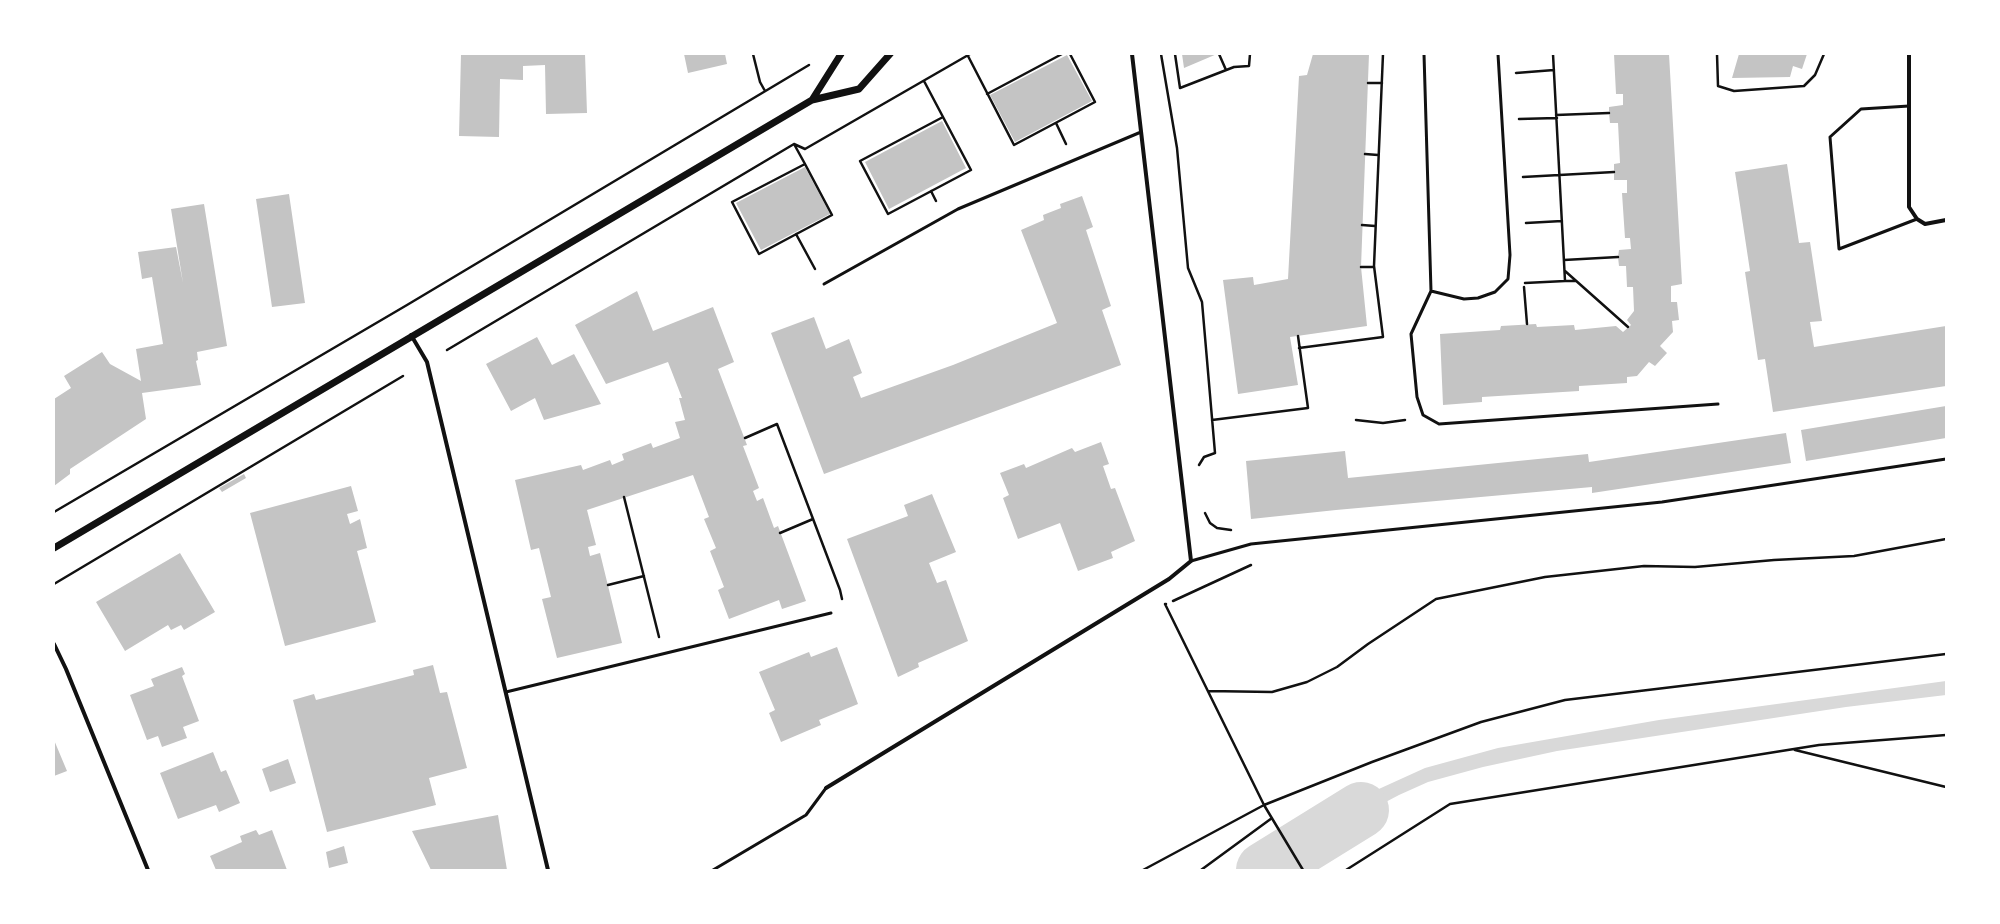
<!DOCTYPE html>
<style>
body{margin:0}
#map{position:relative;width:2000px;height:924px;overflow:hidden;background:#fff;font-family:"Times New Roman",serif}
canvas{display:block}
.frame{position:absolute;inset:0;border:55px solid #fff;pointer-events:none}
</style>
<div id="map">
<canvas width="2000" height="924"></canvas>
<div class="frame"></div>
</div>
<script>
const ctx = document.querySelector('canvas').getContext('2d');
ctx.lineJoin = 'round';
function fill(path, color) { ctx.fillStyle = color; ctx.fill(path, 'evenodd'); }
const shape = rows => new Path2D(rows.map(r => 'M' + r).join(''));
function trace(path, color, width, dash) { ctx.strokeStyle = color; ctx.lineWidth = width; ctx.lineCap = dash ? 'butt' : 'round'; ctx.setLineDash(dash || []); ctx.stroke(path); }
const water = shape([
 [1946,681,1946,695,1846,707,1557,751,1483,767,1428,782,1399,795,1340,826,1298,856,1291,844,1370,793,1425,768,1498,748,1659,720]
]);
const river = shape([
 [1264,870,1361,810]
]);
const building = shape([
 [461,54,585,54,587,113,546,114,545,65,523,66,523,80,500,79,499,137,459,136],
 [684,54,725,54,727,64,688,73],
 [1182,54,1217,54,1184,68],
 [1313,54,1369,54,1361,267,1367,326,1290,337,1298,385,1238,394,1223,280,1253,277,1254,285,1288,279,1299,76,1307,75],
 [1614,54,1669,54,1682,284,1671,286,1671,302,1677,302,1679,320,1672,321,1673,332,1660,346,1667,353,1655,366,1649,362,1637,376,1627,377,1627,383,1579,386,1579,391,1482,397,1482,402,1443,405,1440,334,1500,330,1501,326,1536,324,1537,327,1574,325,1575,330,1616,326,1623,332,1631,325,1627,320,1634,311,1633,287,1627,287,1626,266,1619,266,1618,257,1619,250,1631,249,1630,238,1625,238,1622,193,1627,193,1627,180,1614,180,1614,164,1620,163,1618,123,1610,123,1609,113,1609,107,1623,105,1623,94,1616,94],
 [1739,54,1807,54,1802,69,1793,66,1790,77,1732,78],
 [1067,55,1092,101,1015,142,990,95],
 [942,121,966,168,889,209,865,162],
 [1787,164,1799,243,1810,242,1822,321,1810,322,1814,347,1946,326,1946,386,1773,412,1765,359,1758,360,1745,272,1750,271,1735,172],
 [805,167,830,214,761,250,736,203],
 [289,194,305,303,272,307,256,199],
 [1082,196,1093,227,1086,230,1111,306,1102,310,1121,365,824,474,771,333,814,317,826,349,849,339,862,373,853,377,861,398,953,365,1057,323,1021,230,1044,220,1043,215,1061,208,1060,204],
 [204,204,227,346,197,352,198,360,196,361,201,385,142,393,146,419,70,469,70,474,54,486,54,399,71,388,64,376,102,352,110,364,141,381,136,349,163,344,152,277,142,279,138,252,176,247,183,283,171,209],
 [637,291,653,331,713,307,734,362,718,369,747,445,743,446,759,488,753,491,757,501,763,498,774,528,778,526,806,601,782,609,779,600,729,619,718,590,724,587,710,551,716,548,704,519,709,517,693,475,587,510,596,545,588,547,590,556,600,553,622,643,557,658,542,599,551,597,539,548,531,550,515,480,581,465,583,470,610,460,612,465,624,460,622,454,651,443,653,448,680,438,675,422,685,420,679,398,682,398,668,362,606,384,575,325],
 [537,337,552,365,574,354,601,404,544,420,535,398,511,411,486,364],
 [1946,406,1946,438,1806,461,1801,430],
 [1786,433,1791,463,1592,493,1592,487,1336,510,1251,519,1246,461,1345,451,1348,478,1588,454,1589,462],
 [1101,442,1109,464,1103,466,1111,489,1115,488,1135,541,1111,552,1113,558,1078,571,1060,523,1018,539,1003,498,1009,495,1000,473,1024,464,1026,468,1072,448,1075,452],
 [244,474,246,478,222,492,219,488],
 [351,486,358,511,347,514,350,524,360,519,367,548,357,551,376,622,285,646,250,513],
 [932,494,956,552,929,563,937,583,946,580,968,641,918,663,919,667,898,677,847,539,908,516,904,505],
 [180,553,215,612,184,630,181,625,171,630,168,625,125,651,96,602],
 [837,647,858,704,819,720,821,725,781,742,769,713,775,710,759,672,809,652,811,657],
 [433,665,440,693,447,692,467,768,429,778,436,805,327,832,293,700,314,694,316,700,414,675,413,670],
 [182,667,185,674,182,676,199,721,183,727,187,738,162,747,158,736,147,740,130,695,154,686,151,679],
 [54,740,67,771,54,776],
 [213,752,221,772,226,770,240,803,219,812,216,805,178,819,160,773],
 [288,759,296,783,270,792,262,769],
 [498,815,507,870,431,870,412,831],
 [256,830,259,835,272,830,287,870,216,870,210,856,242,842,240,836],
 [344,846,348,863,329,868,326,852]
]);
const path = shape([
 [753,54,760,82,765,91],
 [1161,54,1177,148,1188,268,1202,302,1215,453,1204,457,1199,465],
 [1175,54,1180,88,1234,67,1249,66,1250,54],
 [1219,54,1226,70],
 [1717,54,1718,86,1734,91,1804,86,1815,75,1824,54],
 [968,56,1014,145,1095,102,1070,54],
 [1516,73,1554,70],
 [924,81,971,170,888,214,860,161,943,117],
 [1368,83,1382,83],
 [987,94,1062,54],
 [1556,115,1609,113],
 [1519,119,1557,118],
 [1056,123,1066,144],
 [794,144,805,164,832,215,759,254,732,202,805,164],
 [794,144,805,149,970,54],
 [1365,154,1378,155],
 [1523,177,1614,172],
 [931,191,936,201],
 [1526,223,1562,221],
 [1362,225,1375,226],
 [796,234,815,269],
 [1564,260,1618,257],
 [1361,267,1374,267],
 [1565,271,1628,327],
 [1565,281,1575,281],
 [1525,283,1565,281,1553,54],
 [1524,287,1527,324],
 [1299,348,1383,337,1374,266,1383,54],
 [447,350,794,144],
 [1212,420,1308,408,1298,336],
 [1356,420,1383,423,1405,420],
 [745,438,777,424,840,590,842,599],
 [624,497,659,637],
 [54,512,407,305,809,65],
 [1205,513,1210,523,1217,528,1231,530],
 [780,533,813,519],
 [54,584,403,376],
 [608,585,644,576],
 [1173,601,1251,565],
 [1166,604,1165,604,1264,805,1303,870],
 [1208,691,1272,692,1307,682,1337,667,1368,644,1436,599,1545,577,1644,566,1695,567,1774,560,1854,556,1946,539],
 [1795,750,1946,787],
 [1143,870,1264,805,1372,762,1481,722,1565,700,1946,654],
 [1201,870,1272,818],
 [1346,870,1450,804,1819,745,1946,735]
]);
const service = shape([
 [1424,54,1431,291,1411,334,1417,397,1423,415,1439,424,1718,404],
 [1909,106,1861,109,1830,137,1839,249,1917,219],
 [824,284,958,209,1141,132],
 [1431,291,1464,299,1478,298,1495,292,1508,279,1510,255,1498,54],
 [1191,561,1251,544,1662,502,1946,459],
 [506,692,831,613],
 [713,870,806,815,826,788]
]);
const minor = shape([
 [1909,54,1909,207,1917,219,1925,224,1946,220],
 [411,335,427,362,548,870],
 [54,644,66,669,148,870],
 [826,788,1169,579,1191,561,1132,54]
]);
const tertiary = shape([
 [812,100,841,54],
 [54,548,812,100,859,89,890,54]
]);
fill(water, '#d9d9d9');
trace(river, '#d9d9d9', 56);
fill(building, '#c4c4c4');
trace(path, '#111', 2.5);
trace(service, '#111', 3);
trace(minor, '#111', 4);
trace(tertiary, '#111', 7);
</script>
